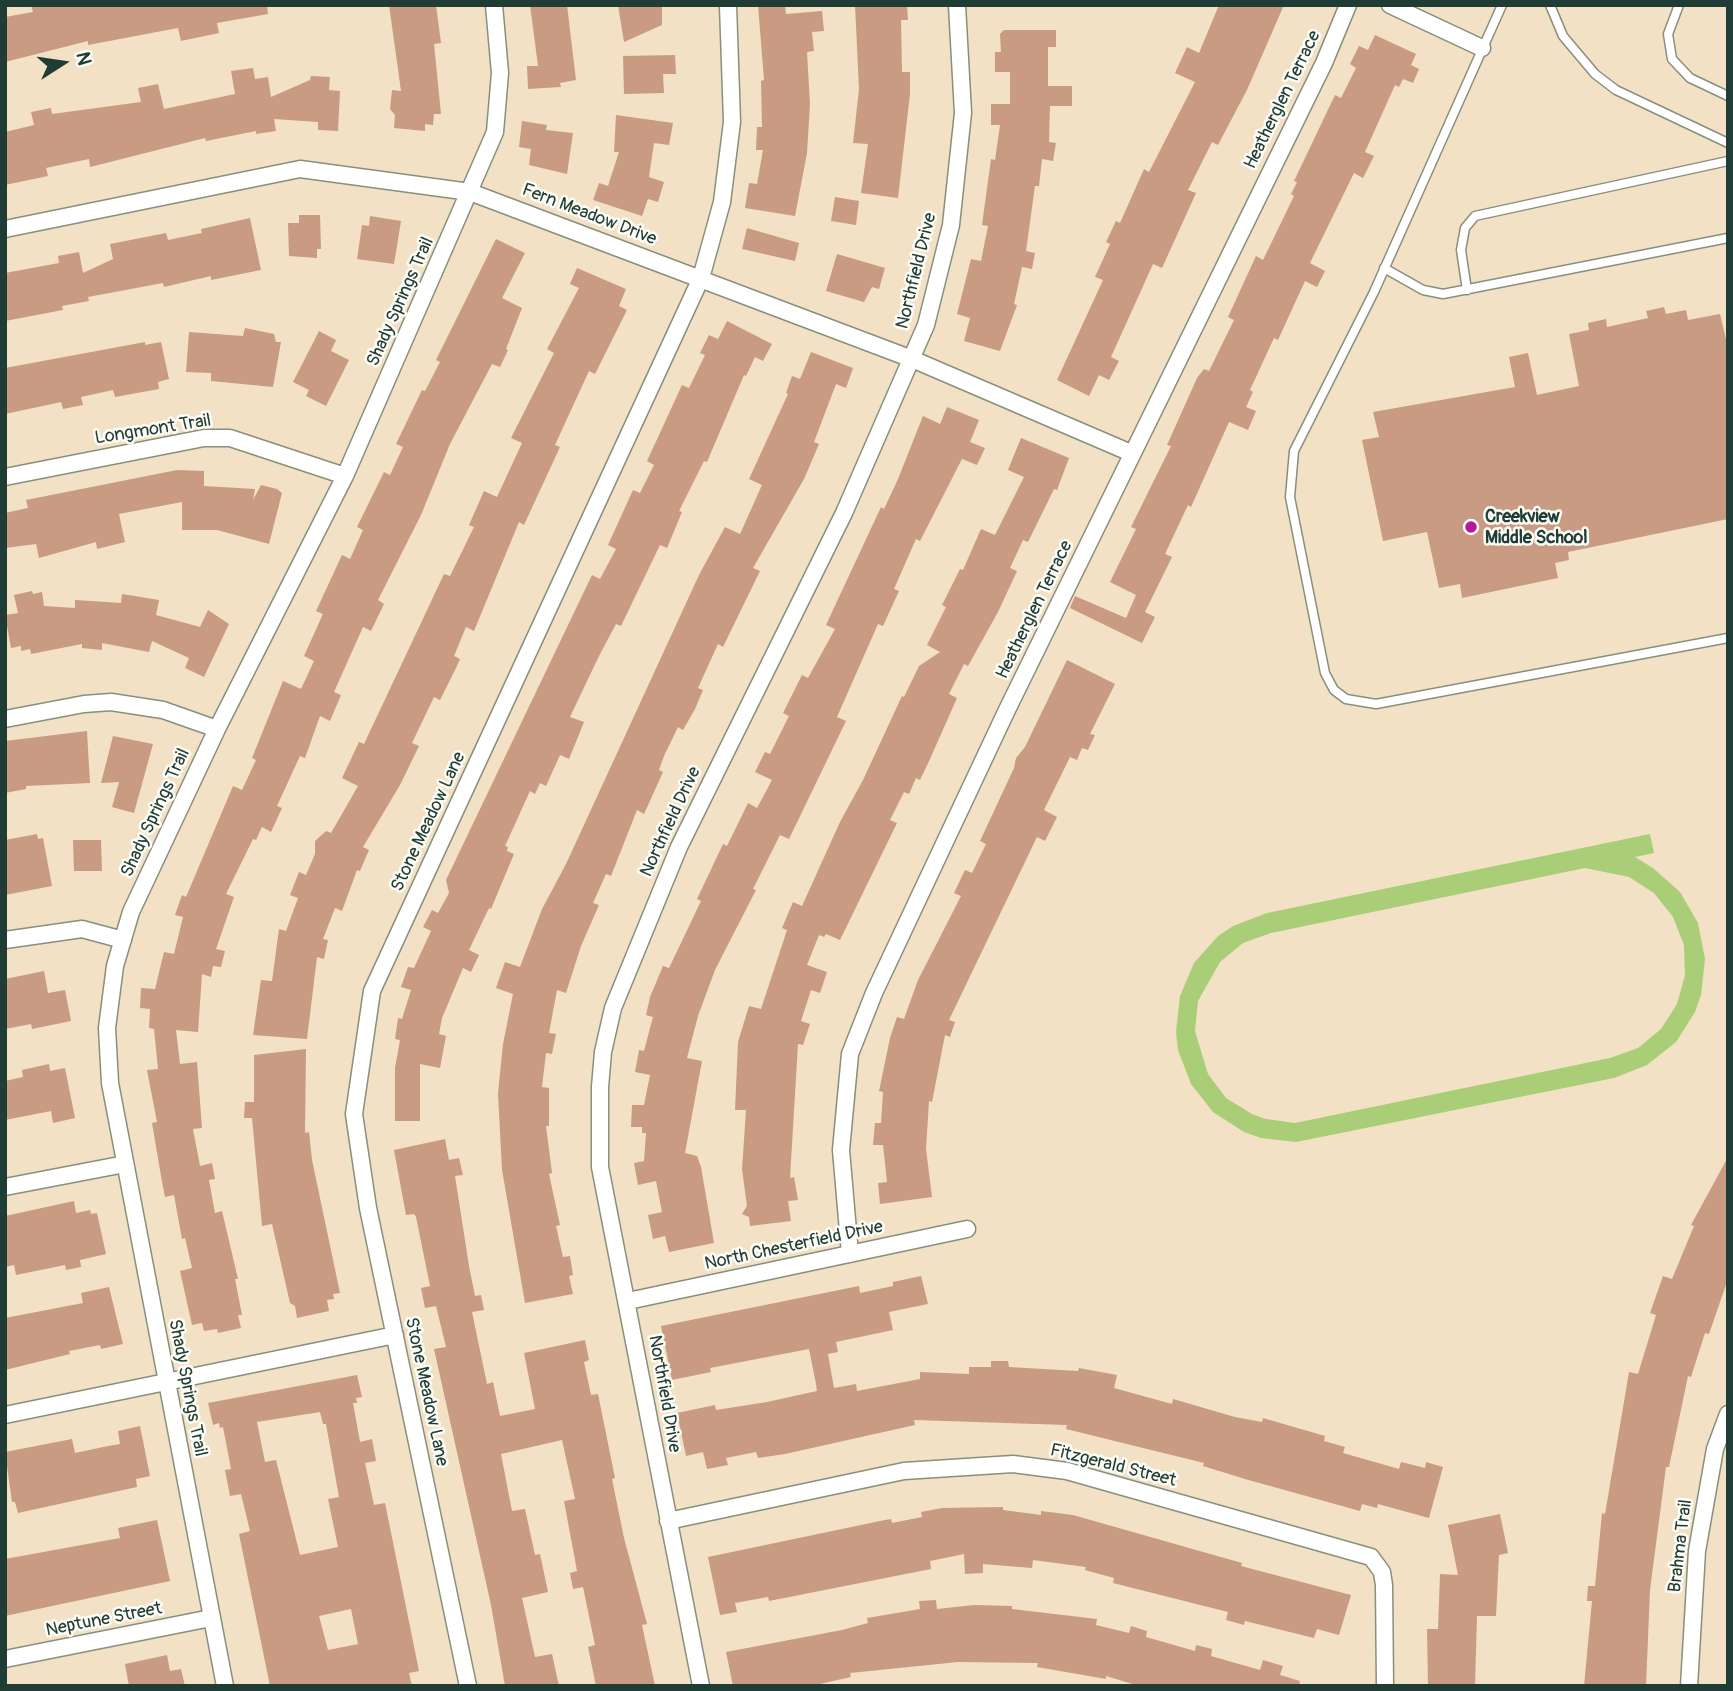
<!DOCTYPE html>
<style>
body{margin:0}
#map{position:relative;width:1733px;height:1691px;overflow:hidden;background:#f2e1c4;font-family:Pangolin,sans-serif}
canvas{display:block}
.frame{position:absolute;inset:0;border:7px solid #1f3d34;pointer-events:none}
.north{position:absolute;left:28px;top:28px;width:70px;height:70px;-webkit-text-stroke:5px #fdfcf7;paint-order:stroke;rotate:78deg;font-size:19px;font-weight:700;line-height:28px;text-align:center;color:#1f3d34}
.north::after{content:'';display:block;margin:auto;width:24px;height:32px;background:#1f3d34;clip-path:polygon(50% 0,100% 100%,50% 72%,0 100%)}
</style>
<div id="map">
<canvas width="1733" height="1691"></canvas>
<div class="frame"></div>
<div class="north">N</div>
</div>
<script>
const ctx = document.querySelector('canvas').getContext('2d');
ctx.lineJoin = 'round';
function fill(path, color) { ctx.fillStyle = color; ctx.fill(path, 'evenodd'); }
const shape = rows => new Path2D(rows.map(r => 'M' + r).join(''));
function trace(path, color, width, dash) { ctx.strokeStyle = color; ctx.lineWidth = width; ctx.lineCap = dash ? 'butt' : 'round'; ctx.setLineDash(dash || []); ctx.stroke(path); }
function drawText(font, color, halo, rows, align = 'center') {
  ctx.font = font + ' Pangolin,sans-serif'; ctx.lineWidth = 5; ctx.setLineDash([]); ctx.textBaseline = 'middle'; ctx.strokeStyle = halo; ctx.fillStyle = color; for (const [text, x, y, turn = 0] of rows) {
    ctx.save(); ctx.translate(x, y); ctx.rotate((+turn || 0) * Math.PI / 180); ctx.textAlign = isNaN(turn) ? turn : align; if (halo) ctx.strokeText(text, 0, 0); ctx.fillText(text, 0, 0); ctx.restore();
  }
}
const green = shape([
 [1650,834,1654,853,1635,857,1653,868,1680,892,1698,923,1705,959,1701,995,1695,1012,1676,1042,1647,1065,1614,1078,1296,1142,1261,1138,1244,1132,1213,1112,1191,1084,1178,1050,1176,1032,1180,996,1194,963,1218,936,1233,926,1267,913],
 [1585,868,1629,877,1654,893,1673,917,1684,945,1685,975,1677,1004,1661,1029,1638,1048,1610,1058,1295,1123,1266,1119,1252,1114,1226,1098,1208,1074,1195,1031,1198,1001,1220,962,1243,943,1271,933]
]);
const building = shape([
 [31,5,267,5,268,14,217,23,219,33,181,41,178,28,88,45,88,41,5,62,5,17,33,12],
 [389,5,436,5,441,43,434,44,441,114,434,114,433,125,425,124,425,131,394,128,395,115,390,109,392,90,401,91],
 [530,5,567,5,576,80,560,83,561,87,528,89,527,66,538,66],
 [618,5,662,5,662,25,624,42],
 [758,5,785,5,786,14,822,11,824,31,812,32,814,51,807,52,810,104,807,153,795,216,745,208,749,183,757,184,763,150,756,150,757,127,762,127,761,81,764,80],
 [855,5,907,5,908,20,901,20,902,72,910,72,910,94,898,198,861,193,868,144,853,143,859,89],
 [1219,5,1284,5,1247,90,1218,145,1212,142,1188,190,1196,193,1162,268,1153,264,1111,357,1119,361,1109,380,1099,375,1089,396,1057,380,1103,280,1095,277,1110,244,1106,242,1116,221,1120,223,1144,169,1149,172,1195,82,1175,73,1187,47,1199,53],
 [1004,30,1056,30,1056,47,1048,47,1048,86,1072,86,1072,106,1050,106,1049,142,1056,143,1053,161,1042,159,1039,186,1035,186,1026,251,1035,253,1032,269,1022,267,1014,304,1017,305,1000,351,964,341,970,318,957,314,971,259,981,261,988,226,982,225,991,159,995,160,1000,125,991,125,991,104,1010,104,1010,72,995,72,995,52,1001,52,1000,34],
 [1375,35,1416,54,1411,65,1419,69,1413,83,1403,79,1399,87,1395,85,1365,152,1374,156,1363,178,1354,173,1310,263,1325,271,1317,287,1305,281,1278,340,1274,338,1250,390,1253,392,1246,407,1256,411,1248,430,1229,422,1191,507,1188,505,1165,554,1172,557,1145,612,1155,617,1142,643,1070,608,1075,596,1126,618,1136,595,1110,582,1136,529,1131,527,1171,446,1167,445,1197,378,1204,369,1209,371,1234,320,1228,317,1256,256,1263,260,1294,196,1291,194,1297,182,1294,181,1335,95,1341,98,1356,68,1350,64,1359,46,1368,50],
 [675,55,676,74,663,74,664,93,624,94,623,56],
 [253,68,255,79,268,77,271,97,310,80,311,76,330,77,329,90,340,91,338,131,318,130,318,122,274,119,276,131,256,134,256,131,206,141,205,138,90,167,89,159,46,168,48,176,5,185,5,132,34,125,31,112,51,108,52,114,141,102,138,88,158,84,164,109,235,94,231,71],
 [616,115,673,123,669,145,654,143,649,177,664,182,658,202,648,199,642,216,593,200,599,183,608,186,619,152,614,152],
 [522,121,547,125,546,130,573,133,567,174,529,165,531,149,519,147],
 [835,197,859,201,856,225,831,221],
 [299,215,320,215,321,249,317,249,317,258,289,256,288,223,299,223],
 [370,216,401,221,394,264,357,259,362,225,369,226],
 [250,218,261,270,211,280,211,276,164,287,163,283,88,297,89,301,62,306,63,310,5,321,5,273,59,263,58,256,79,252,83,273,113,259,110,244,166,233,168,240,202,233,201,229],
 [747,228,799,243,795,261,742,249],
 [496,239,525,253,502,298,522,308,506,349,508,350,500,367,492,364,450,444,421,515,378,600,384,604,371,631,363,627,334,692,341,695,330,721,320,716,305,758,300,756,277,806,282,808,271,832,262,827,256,840,253,839,226,894,234,897,216,949,225,951,221,967,213,966,211,977,202,974,198,1032,176,1030,180,1064,197,1062,202,1128,193,1129,200,1166,212,1163,215,1179,209,1180,215,1213,222,1211,238,1279,235,1279,242,1315,238,1315,241,1328,218,1333,217,1329,204,1331,202,1323,192,1325,180,1271,192,1268,185,1238,182,1239,174,1195,165,1197,161,1176,152,1123,157,1122,147,1070,158,1069,154,1029,149,1028,150,1009,140,1008,141,988,155,989,164,952,174,954,183,917,175,915,182,895,186,897,233,786,242,790,256,760,252,758,283,681,301,689,314,661,304,656,323,614,316,611,342,555,350,559,363,530,357,527,384,472,390,475,403,447,396,444,422,390,425,391,440,362,436,360],
 [837,254,885,268,879,289,872,287,864,302,826,291],
 [577,268,626,289,619,306,627,310,595,374,589,371,555,445,560,447,524,525,519,522,474,631,466,627,454,656,460,659,456,668,440,700,434,697,412,743,419,746,400,785,363,847,369,850,360,871,357,870,342,911,335,908,323,939,328,940,324,959,317,957,307,1039,253,1035,261,980,272,981,279,929,286,931,298,898,290,895,299,872,306,875,315,854,315,841,326,831,331,833,358,786,342,778,359,742,364,744,444,574,450,576,474,527,469,525,484,491,497,497,522,443,511,438,554,353,547,349,579,288,570,284],
 [1664,307,1666,314,1686,310,1688,320,1720,314,1728,348,1728,519,1568,552,1569,560,1555,563,1558,578,1462,598,1460,584,1439,588,1427,532,1383,541,1362,440,1379,437,1373,412,1515,387,1509,357,1528,353,1537,395,1579,386,1569,334,1589,330,1588,323,1606,319,1607,327,1648,318,1646,311],
 [727,321,772,344,763,361,755,357,746,376,744,375,707,462,704,461,679,511,682,512,667,548,660,545,621,626,616,624,599,656,570,717,584,722,569,759,560,755,546,786,540,783,535,794,530,791,505,846,508,847,507,851,514,854,491,909,489,908,469,950,479,955,471,972,463,968,442,1018,439,1034,446,1036,440,1068,420,1064,420,1121,395,1121,395,1068,400,1040,395,1039,398,1018,402,1019,411,990,401,987,408,967,414,968,431,931,423,927,432,910,438,913,449,893,446,880,592,575,600,579,616,549,608,545,633,490,640,493,654,465,647,461,682,385,689,388,705,355,700,353,709,335,718,339],
 [245,328,274,334,276,342,281,342,273,387,211,381,211,373,186,372,189,332,243,336],
 [319,331,336,340,331,351,349,360,326,406,306,396,309,390,293,382],
 [145,342,145,345,161,342,169,379,158,382,159,389,115,397,113,390,81,397,83,405,63,409,61,402,5,414,5,368],
 [811,352,853,368,846,388,836,384,814,442,819,444,804,479,753,568,760,571,723,647,718,644,698,688,703,690,695,709,683,730,678,727,664,756,659,770,663,772,644,814,637,810,611,876,606,874,593,903,599,905,581,946,566,993,557,990,549,1033,556,1034,552,1054,546,1053,542,1087,549,1088,549,1126,546,1126,552,1173,549,1174,560,1225,556,1226,563,1257,570,1256,573,1275,569,1276,573,1294,525,1303,502,1170,498,1093,503,1044,513,994,496,988,505,962,520,967,542,909,566,864,699,575,725,527,740,534,762,485,749,479,788,394,786,393,792,376,800,379],
 [947,407,979,420,970,442,985,448,977,465,962,459,920,541,916,539,894,589,899,591,883,626,878,624,837,717,846,721,789,839,780,835,753,889,756,890,715,970,698,1016,687,1058,702,1061,685,1153,697,1156,701,1167,714,1243,669,1252,665,1236,653,1239,648,1215,662,1212,656,1181,638,1185,634,1163,644,1161,646,1133,642,1133,642,1127,631,1127,632,1105,644,1105,650,1075,635,1072,639,1050,644,1051,653,1017,646,1015,650,997,663,966,669,968,701,901,697,899,723,844,727,846,748,803,757,808,772,780,755,772,765,752,770,754,789,716,783,713,802,675,808,678,835,629,826,625,881,507,884,509,898,479,923,416,940,424],
 [1021,438,1069,458,1057,490,1054,489,1028,542,1023,540,1010,568,1017,571,998,612,968,666,964,664,949,694,957,698,930,759,920,780,916,778,909,794,904,792,890,820,897,823,840,940,826,934,824,937,819,935,807,965,827,972,820,993,811,990,801,1021,810,1024,803,1045,798,1044,790,1178,794,1177,798,1200,788,1201,791,1221,750,1226,749,1217,742,1214,747,1206,742,1169,746,1110,735,1110,738,1042,749,1006,761,1009,787,930,782,928,793,902,802,906,840,822,863,780,902,696,904,697,919,666,940,652,927,645,946,607,942,605,960,569,963,570,981,529,995,535,1024,477,1008,470],
 [177,470,204,471,204,486,255,489,253,500,261,485,277,489,282,493,269,544,217,530,182,530,182,502,119,514,125,542,97,549,96,542,39,558,36,544,5,548,5,513,28,508,26,500],
 [32,591,33,594,42,592,44,606,75,608,75,600,121,603,122,594,159,600,156,615,200,627,208,610,229,624,204,677,185,668,189,658,152,641,149,652,102,643,102,650,82,648,82,644,31,654,30,649,21,651,21,646,11,648,5,615,18,613,14,595],
 [1067,660,1115,684,1090,734,1095,735,1088,750,1082,748,1077,760,1070,757,1044,810,1057,817,1045,841,1037,837,949,1020,955,1022,950,1037,945,1035,932,1102,929,1101,926,1149,932,1197,880,1204,878,1183,887,1182,883,1145,873,1145,875,1123,881,1123,883,1092,879,1091,890,1038,897,1017,904,1019,918,980,961,896,954,893,965,870,972,873,986,844,980,841,1014,768,1016,758,1025,747],
 [87,731,90,783,26,786,26,789,5,793,5,741],
 [113,736,153,744,134,813,112,807,119,782,101,783],
 [37,834,38,839,43,838,52,886,5,895,5,840],
 [73,840,101,840,102,871,74,871],
 [44,971,48,993,65,990,71,1021,32,1029,31,1024,5,1029,5,979],
 [306,1049,305,1133,309,1132,312,1160,340,1293,333,1294,334,1299,327,1300,329,1311,297,1318,295,1306,290,1303,272,1224,262,1226,252,1118,244,1118,245,1102,254,1102,254,1055],
 [49,1064,50,1071,65,1068,75,1118,53,1123,51,1111,5,1120,5,1081,23,1077,22,1070],
 [445,1139,449,1160,459,1158,463,1175,455,1176,469,1266,475,1296,481,1295,484,1310,472,1312,487,1384,493,1382,500,1416,535,1409,524,1353,585,1340,589,1360,584,1362,591,1395,598,1394,615,1478,612,1479,624,1538,647,1624,642,1625,655,1686,596,1686,588,1647,595,1645,583,1587,573,1589,570,1573,577,1571,564,1501,575,1499,562,1440,501,1454,512,1511,525,1509,535,1555,540,1554,548,1592,522,1598,535,1657,552,1654,559,1686,505,1686,491,1605,434,1349,446,1347,436,1306,425,1308,421,1288,430,1286,416,1217,414,1214,406,1215,394,1150],
 [1728,1157,1728,1279,1709,1334,1705,1333,1691,1377,1688,1376,1669,1467,1666,1467,1650,1590,1646,1686,1584,1686,1592,1601,1587,1601,1588,1586,1595,1586,1602,1513,1605,1514,1629,1372,1638,1374,1656,1315,1650,1313,1663,1276,1672,1279,1694,1226,1691,1225],
 [74,1201,76,1213,90,1210,91,1214,97,1213,106,1254,80,1260,81,1267,66,1270,65,1265,16,1275,14,1265,5,1267,5,1216],
 [921,1276,928,1304,889,1312,893,1330,836,1342,838,1352,828,1354,834,1388,856,1384,857,1391,920,1379,920,1372,969,1374,969,1367,991,1367,991,1361,1008,1361,1009,1367,1078,1371,1079,1368,1117,1375,1114,1388,1172,1404,1173,1399,1235,1417,1262,1422,1263,1418,1325,1436,1324,1441,1345,1447,1343,1453,1399,1469,1401,1462,1425,1468,1426,1462,1443,1467,1429,1518,1378,1504,1377,1508,1362,1504,1360,1511,1245,1479,1203,1466,1204,1463,1066,1429,1067,1425,914,1420,915,1425,785,1454,758,1458,756,1452,726,1458,728,1465,707,1469,703,1452,686,1456,677,1413,715,1405,716,1410,767,1402,817,1391,816,1384,809,1349,710,1368,711,1372,672,1380,661,1326,859,1286,860,1293,893,1286,893,1282],
 [109,1287,123,1344,101,1349,100,1345,69,1351,70,1354,5,1370,5,1318,83,1303,81,1293],
 [357,1375,362,1397,356,1398,357,1403,353,1403,360,1442,372,1439,376,1461,365,1463,374,1505,385,1503,419,1671,409,1673,412,1686,270,1686,239,1534,250,1531,241,1494,230,1496,225,1470,231,1469,223,1427,220,1428,219,1423,213,1425,208,1403],
 [320,1412,323,1424,326,1424,339,1497,328,1499,338,1547,300,1555,276,1460,265,1462,257,1422],
 [351,1609,358,1644,328,1650,319,1616],
 [140,1426,150,1476,136,1479,137,1487,18,1513,15,1502,12,1502,5,1452,72,1439,75,1453,108,1446,120,1444,118,1431],
 [1003,1507,1003,1510,1041,1515,1041,1511,1073,1515,1242,1563,1241,1566,1351,1595,1339,1635,1317,1629,1314,1638,1245,1621,1244,1625,1226,1620,1228,1612,1113,1583,1114,1578,1085,1570,1086,1567,1033,1560,1032,1568,983,1564,983,1573,965,1574,964,1554,930,1561,931,1569,769,1601,768,1597,735,1603,737,1612,720,1615,708,1557,880,1521,891,1519,892,1523,922,1517,921,1512,942,1508],
 [1500,1514,1508,1553,1499,1555,1496,1616,1477,1616,1475,1686,1428,1686,1427,1629,1438,1629,1440,1574,1458,1575,1448,1525],
 [157,1520,170,1581,5,1616,5,1559,120,1538,118,1528],
 [936,1600,937,1609,974,1605,1012,1606,1012,1609,1097,1619,1096,1625,1129,1633,1131,1626,1147,1631,1146,1637,1195,1651,1196,1645,1212,1649,1211,1656,1260,1670,1263,1660,1283,1666,1280,1675,1300,1681,1299,1686,1139,1686,1106,1676,1106,1679,1037,1667,1038,1663,958,1662,850,1673,851,1677,811,1686,733,1686,726,1652,842,1630,868,1623,867,1618,920,1609,919,1601],
 [167,1655,170,1671,181,1669,185,1686,129,1686,125,1664]
]);
const service = shape([
 [1502,5,1374,292,1294,451,1290,497,1325,673,1334,690,1346,699,1376,704,1728,638],
 [1550,5,1563,36,1595,74,1616,90,1728,143],
 [1679,5,1668,34,1672,59,1690,78,1728,96],
 [1384,268,1423,290,1443,294,1728,238],
 [1467,290,1461,250,1465,228,1475,216,1728,161]
]);
const minor = shape([
 [1390,5,1482,48],
 [5,229,300,169,470,192,912,359,1131,453],
 [5,477,204,438,230,438,345,476],
 [5,719,84,704,111,702,163,710,217,729],
 [5,940,82,929,123,940],
 [5,1187,125,1164],
 [850,1254,841,1150,850,1054,874,993,1006,712,1324,63,1348,5],
 [628,1301,967,1229],
 [5,1415,395,1335],
 [668,1521,904,1471,1013,1464,1067,1471,1371,1557,1382,1572,1384,1585,1385,1686],
 [5,1659,211,1618],
 [225,1686,110,1083,107,1028,115,966,131,912,217,729,345,476,495,132,500,73,494,5],
 [468,1686,368,1208,354,1114,372,991,701,278,722,202,732,122,728,5],
 [701,1686,600,1167,600,1087,603,1052,613,1008,679,847,844,513,926,325,951,225,963,113,957,5],
 [1689,1686,1697,1551,1715,1449,1728,1414]
]);
const markers = [
 [1471,527,7,"#b5179e"]
];
const streetNames = [
 ["Heatherglen Terrace",1283,100,-64],
 ["Fern Meadow Drive",589,215,21],
 ["Northfield Drive",917,271,-76],
 ["Shady Springs Trail",401,302,-66],
 ["Longmont Trail",153,430,-9],
 ["Heatherglen Terrace",1035,610,-64],
 ["Shady Springs Trail",156,813,-65],
 ["Stone Meadow Lane",429,822,-65],
 ["Northfield Drive",671,822,-65],
 ["North Chesterfield Drive",794,1246,-12],
 ["Shady Springs Trail",187,1388,79],
 ["Stone Meadow Lane",426,1392,78],
 ["Northfield Drive",664,1394,80],
 ["Fitzgerald Street",1113,1466,14],
 ["Brahma Trail",1681,1546,-83],
 ["Neptune Street",104,1620,-11]
];
const poiNames = [
 ["Creekview",1485,517],
 ["Middle School",1485,538]
];
fill(green, '#a9ce77');
fill(building, '#c99b83');
trace(service, '#888f7c', 11);
trace(minor, '#888f7c', 19);
trace(service, '#fff', 8);
trace(minor, '#fff', 16);
for (const [x, y, r, color] of markers) { const dot = new Path2D(); dot.arc(x, y, r, 0, 2 * Math.PI); ctx.fillStyle = color; ctx.fill(dot); trace(dot, '#fdfcf7', 2.5); }
drawText('18px', '#1f3d34', '#fdfcf7', streetNames);
drawText('bold 18px', '#1f3d34', '#fdfcf7', poiNames, 'left');
</script>
